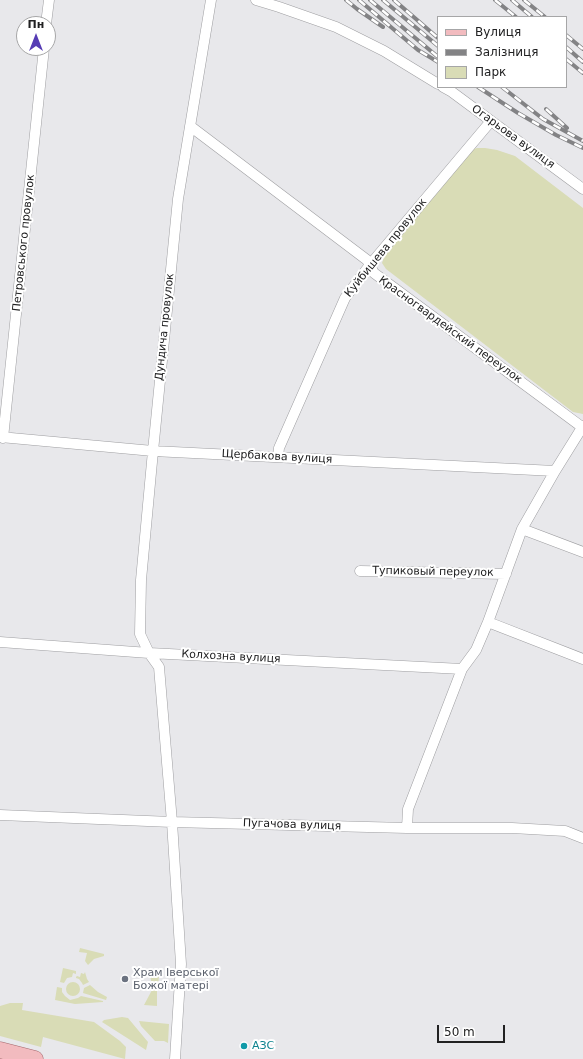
<!DOCTYPE html>
<meta charset="utf-8">
<style>
body{margin:0}
#map{position:relative;width:583px;height:1059px;overflow:hidden;background:#e8e8eb;font-family:"DejaVu Sans",sans-serif}
canvas{display:block}
.legend{position:absolute;left:437px;top:16px;width:130px;height:72px;box-sizing:border-box;background:#fff;border:1px solid #a6a6a7;margin:0;padding:5px 7px;list-style:none;font-size:12px;color:#212122}
.legend li{display:flex;align-items:center;gap:8px;height:20px}
.legend b{width:20px;border:1px solid #a6a6a7}
.north{position:absolute;left:16px;top:16px;width:40px;height:40px;box-sizing:border-box;background:#fff;border:1px solid #a6a6a7;border-radius:50%;rotate:0deg;font-size:11px;font-weight:700;line-height:16px;text-align:center;color:#212122}
.north::after{content:'';display:block;margin:auto;width:14px;height:18px;background:#563cb4;clip-path:polygon(50% 0,100% 100%,50% 72%,0 100%)}
.scale{position:absolute;left:437px;top:1025px;width:68px;height:18px;box-sizing:border-box;border:2px solid #212122;border-top:0;padding-left:5px;font-size:12px;line-height:14px;white-space:nowrap;color:#212122;-webkit-text-stroke:3px #fff;paint-order:stroke}
</style>
<div id="map">
<canvas width="583" height="1059"></canvas>
<ul class="legend">
<li><b style="height:5px;background:#f2bbbf"></b>Вулиця</li>
<li><b style="height:5px;background:#838385"></b>Залізниця</li>
<li><b style="height:11px;background:#d9dcb6"></b>Парк</li>
</ul>
<div class="north">Пн</div>
<div class="scale">50 m</div>
</div>
<script>
const ctx = document.querySelector('canvas').getContext('2d');
ctx.lineJoin = 'round';
function fill(path, color) { ctx.fillStyle = color; ctx.fill(path, 'evenodd'); }
const shape = rows => new Path2D(rows.map(r => 'M' + r).join(''));
function trace(path, color, width, dash) { ctx.strokeStyle = color; ctx.lineWidth = width; ctx.lineCap = dash ? 'butt' : 'round'; ctx.setLineDash(dash || []); ctx.stroke(path); }
function drawText(font, color, halo, rows, align = 'center') {
  ctx.font = font + ' "DejaVu Sans",sans-serif'; ctx.lineWidth = 4; ctx.setLineDash([]); ctx.textBaseline = 'middle'; ctx.strokeStyle = halo; ctx.fillStyle = color; for (const [text, x, y, turn = 0] of rows) {
    ctx.save(); ctx.translate(x, y); ctx.rotate((+turn || 0) * Math.PI / 180); ctx.textAlign = isNaN(turn) ? turn : align; if (halo) ctx.strokeText(text, 0, 0); ctx.fillText(text, 0, 0); ctx.restore();
  }
}
const green = shape([
 [477,148,485,148,497,150,515,156,583,208,583,414,573,412,386,269,382,263,384,257,471,150],
 [80,948,104,954,104,956,94,959,88,965,85,961,87,953,79,952],
 [63,968,76,971,76,974,73,973,72,977,67,978,64,983,60,982],
 [85,972,87,979,89,982,83,985,82,983,79,979,76,978,76,977,77,976,80,977,81,973,84,974],
 [150,975,159,975,158,987,152,986],
 '66 989a7 7 0 1 1 14 0a7 7 0 1 1-14 0Z',
 [90,985,98,992,107,997,106,1000,83,993,84,988],
 [57,987,62,988,62,992,65,996,70,1000,78,998,81,996,103,1001,103,1002,75,1004,55,1000],
 [152,990,157,990,157,1006,144,1005],
 [10,1003,23,1003,22,1010,94,1022,120,1041,126,1047,125,1059,43,1037,41,1047,0,1036,0,1006],
 [122,1017,128,1018,148,1042,146,1050,102,1022,104,1020],
 [139,1021,169,1024,168,1043,164,1041,155,1041,141,1026]
]);
const street = shape([
 [256,0,279,7,336,27,384,51,438,84],
 [46,24,49,0],
 [443,87,452,92,583,189],
 [190,126,367,260,374,273,582,427],
 [0,437,153,451,555,471],
 [3,438,44,48],
 [278,457,279,448,345,298,369,266,491,121],
 [522,529,583,552],
 [360,571,506,574],
 [488,622,583,659],
 [0,642,149,653,462,669],
 [0,815,172,822,407,828,512,828,565,831,583,838],
 [407,828,408,809,462,669,476,650,488,622,522,529,555,471,583,426],
 [175,1059,181,964,172,822,159,667,149,653,140,634,141,580,153,451,178,199,211,0]
]);
const primary = shape([
 [0,1050,35,1059]
]);
const rail = shape([
 [346,0,357,9,383,27],
 [359,0,418,50,438,62],
 [370,0,438,57],
 [383,0,438,46],
 [394,0,438,38],
 [495,0,516,17],
 [512,0,532,17],
 [524,0,545,17],
 [566,35,583,49],
 [566,47,583,62],
 [566,59,583,73],
 [478,87,518,113,556,135,583,148],
 [502,87,543,119,583,141],
 [546,109,567,128]
]);
const markers = [
 [125,979,4,"#6b7280"],
 [244,1046,4,"#0f9aa8"]
];
const streetNames = [
 ["Огарьова вулиця",513,137,36],
 ["Петровського провулок",24,243,-84],
 ["Куйбишева провулок",386,248,-51],
 ["Дундича провулок",165,327,-84],
 ["Красногвардейский переулок",450,330,36],
 ["Щербакова вулиця",277,457,3],
 ["Тупиковый переулок",433,572,1],
 ["Колхозна вулиця",231,657,3],
 ["Пугачова вулиця",292,825,2]
];
const worshipNames = [
 ["Храм Іверської",133,973],
 ["Божої матері",133,986]
];
const cultureNames = [
 ["АЗС",252,1046]
];
fill(green, '#d9dcb6');
trace(street, '#9e9ea1', 11);
trace(primary, '#a4676d', 17);
trace(street, '#fff', 10);
trace(primary, '#f2bbbf', 16);
trace(rail, '#838385', 4);
trace(rail, '#fff', 2.5, [8]);
for (const [x, y, r, color] of markers) { const dot = new Path2D(); dot.arc(x, y, r, 0, 2 * Math.PI); ctx.fillStyle = color; ctx.fill(dot); trace(dot, '#fff', 1.5); }
drawText('11px', '#212122', '#fff', streetNames);
drawText('11px', '#5b616d', '#fff', worshipNames, 'left');
drawText('11px', '#0d838f', '#fff', cultureNames, 'left');
</script>
